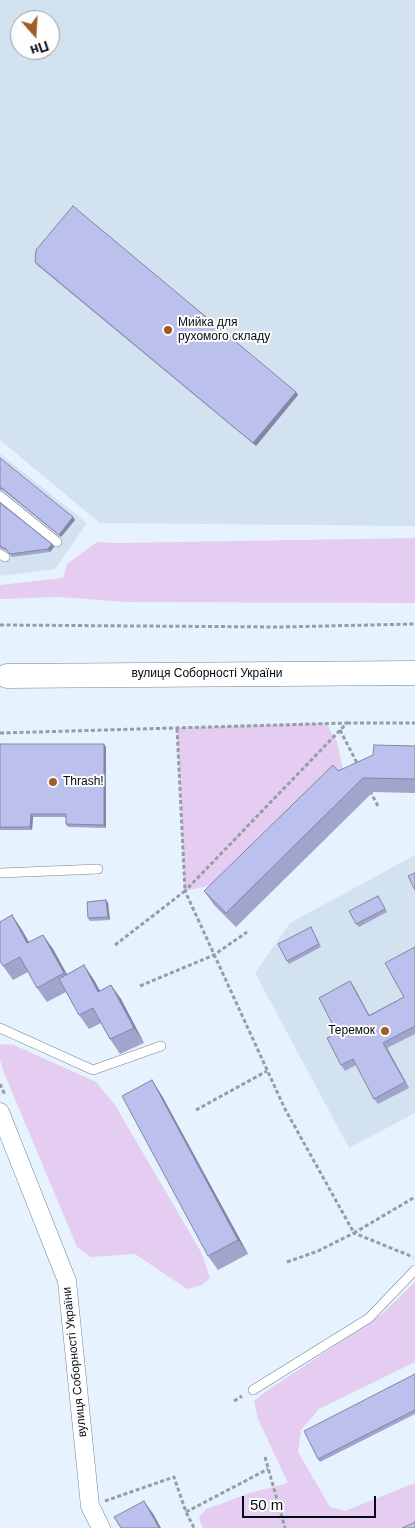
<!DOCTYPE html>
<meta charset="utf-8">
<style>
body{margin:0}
#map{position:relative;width:415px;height:1528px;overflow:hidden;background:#e6f2fd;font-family:Arial,sans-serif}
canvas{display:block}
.north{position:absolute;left:10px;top:10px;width:50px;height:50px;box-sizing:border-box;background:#fdfdfd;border:1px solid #9a9d9f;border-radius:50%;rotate:161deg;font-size:14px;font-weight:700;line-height:20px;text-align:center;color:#060c12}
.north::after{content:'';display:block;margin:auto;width:18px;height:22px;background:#9e5e28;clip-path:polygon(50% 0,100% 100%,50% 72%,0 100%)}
.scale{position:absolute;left:242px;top:1496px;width:134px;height:22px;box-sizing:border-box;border:2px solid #060c12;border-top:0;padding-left:6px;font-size:15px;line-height:18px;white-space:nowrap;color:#060c12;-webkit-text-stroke:4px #fdfdfd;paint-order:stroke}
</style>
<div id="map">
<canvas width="415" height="1528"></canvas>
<div class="north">Пн</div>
<div class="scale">50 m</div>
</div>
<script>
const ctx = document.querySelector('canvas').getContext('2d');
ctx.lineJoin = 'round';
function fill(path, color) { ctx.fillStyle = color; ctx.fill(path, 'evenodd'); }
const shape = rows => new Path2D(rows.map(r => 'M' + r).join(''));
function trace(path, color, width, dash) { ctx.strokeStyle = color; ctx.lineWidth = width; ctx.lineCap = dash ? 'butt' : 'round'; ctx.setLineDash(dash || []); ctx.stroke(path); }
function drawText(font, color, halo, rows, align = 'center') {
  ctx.font = font + ' Arial,sans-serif'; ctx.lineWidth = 4; ctx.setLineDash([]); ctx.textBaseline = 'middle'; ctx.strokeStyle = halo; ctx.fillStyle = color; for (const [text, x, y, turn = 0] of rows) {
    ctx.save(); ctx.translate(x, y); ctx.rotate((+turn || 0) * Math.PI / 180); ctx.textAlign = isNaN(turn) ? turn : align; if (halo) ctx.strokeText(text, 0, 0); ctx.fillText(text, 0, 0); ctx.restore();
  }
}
const built = shape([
 [0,0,415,0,415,526,100,523,0,440],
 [20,20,50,20,50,50,20,50],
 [0,454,87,523,55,569,0,576],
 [415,855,415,1113,349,1148,255,973,290,923]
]);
const green = shape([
 [415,538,415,603,125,602,60,597,0,599,0,585,63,578,67,564,97,542,118,543],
 [326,723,337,742,343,770,230,877,208,886,185,891,177,728],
 [0,1044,14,1045,96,1082,115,1105,201,1252,210,1278,202,1285,187,1289,135,1254,91,1257,77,1247,5,1075,0,1060],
 [415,1282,415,1362,319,1409,301,1430,298,1452,330,1507,345,1511,415,1483,415,1527,412,1528,203,1528,199,1518,206,1509,253,1492,288,1483,258,1419,254,1401,265,1392,381,1315]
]);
const path = shape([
 [0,625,280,627,415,624],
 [347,723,415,723],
 [340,730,358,765],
 [0,733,347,723,185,891,285,1109,354,1233,415,1197],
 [370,791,379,808],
 [115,945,185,891,177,728],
 [140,986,214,955,247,932],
 [0,1084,5,1095],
 [196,1110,267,1071],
 [287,1262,318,1251,354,1233,413,1257],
 [234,1401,242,1396],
 [265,1457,285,1528],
 [105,1501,174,1477,186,1512,194,1528],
 [186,1512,268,1469]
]);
const lane = shape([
 [0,496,57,542],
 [0,554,5,557],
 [0,873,98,869],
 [0,1028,93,1070,161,1046],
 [253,1390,369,1318,415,1270]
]);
const street = shape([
 [0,1112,67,1281,90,1506,101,1528]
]);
const secondary = shape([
 [7,676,415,673]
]);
const wall = shape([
 [35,262,296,392,298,395,256,446,37,265],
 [0,458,75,520,61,537,4,491,0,490],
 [0,503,54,547,50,552,12,557,8,551,0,548],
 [0,744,106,747,106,828,68,827,66,824,66,817,33,817,32,830,0,830],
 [415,746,415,793,373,792,236,927,214,905,204,891,338,771],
 [380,899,387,912,359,927,356,924],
 [106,900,108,903,110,920,90,921,88,918],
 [12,915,22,930,29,942,43,935,53,949,67,974,84,965,94,980,100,991,111,985,121,999,144,1043,120,1054,110,1039,101,1023,89,1029,79,1015,66,992,47,1002,37,988,28,972,13,980,3,966],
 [311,927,321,947,289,964,287,961],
 [415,947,415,1034,387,1048,409,1088,378,1104,374,1099,356,1065,345,1071,341,1065,337,1033,350,981,354,987,369,1015,404,997],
 [161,1094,248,1254,218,1270,208,1256],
 [415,1374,415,1414,320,1462,318,1459]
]);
const shadedWall = shape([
 [296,392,298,395,256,446,253,443],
 [73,517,75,520,61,537,59,535],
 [52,544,54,547,50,552,48,549],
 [104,744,106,747,106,828,104,825],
 [31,814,33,817,32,830,30,827],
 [106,900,108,903,110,920,108,917],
 [12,915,22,930,37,957,27,943],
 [43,935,53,949,74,988,64,973],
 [84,965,94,980,108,1006,98,992],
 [350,981,354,987,373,1022,369,1016],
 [111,985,121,999,144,1043,134,1028],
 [383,1043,387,1048,409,1088,405,1082],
 [152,1080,161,1094,248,1254,238,1240],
 [144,1501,154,1515,161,1528,159,1528]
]);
const building = shape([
 [73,206,296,392,253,443,35,262,36,250,73,206],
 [0,458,73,517,59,535,2,488,0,488,0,458],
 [0,503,52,544,48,549,10,554,6,549,0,546,0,503],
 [0,744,104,744,104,825,66,824,66,814,31,814,30,827,0,827,0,744],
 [374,745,415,746,415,779,363,778,226,913,204,891,333,765,338,771,373,755,374,745],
 [415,873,415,890,408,876,415,873],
 [378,896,385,909,356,924,349,911,378,896],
 [106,900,108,917,88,918,87,902,106,900],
 [12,915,27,943,43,935,64,973,37,988,20,957,3,966,0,961,0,922,12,915],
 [311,927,319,944,287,961,278,944,311,927],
 [415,947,415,1026,383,1043,405,1082,374,1099,353,1059,341,1065,327,1038,337,1033,319,998,350,981,369,1016,404,997,385,963,415,947],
 [84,965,98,992,111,985,134,1028,110,1039,93,1008,79,1015,59,979,84,965],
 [152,1080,238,1240,208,1256,122,1096,152,1080],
 [415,1374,415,1410,318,1459,304,1431,415,1374],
 [144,1501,159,1528,121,1528,114,1517,144,1501],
 [415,1522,415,1528,402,1528,415,1522]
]);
const markers = [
 [168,330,5,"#9e5e28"],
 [53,782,5,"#9e5e28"],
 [385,1031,5,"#9e5e28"]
];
const poiNames = [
 ["Мийка для",178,323],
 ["рухомого складу",178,337],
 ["Thrash!",63,782],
 ["Теремок",375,1031,"right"]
];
const streetNames = [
 ["вулиця Соборності України",207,674],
 ["вулиця Соборності України",75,1362,-96]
];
fill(built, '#d2e2f1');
fill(green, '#e4cdf0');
trace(lane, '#728595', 10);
trace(street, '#728595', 19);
trace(secondary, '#728595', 25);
trace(path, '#949ea7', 3, [4, 2.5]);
trace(lane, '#fff', 9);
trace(street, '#fff', 18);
trace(secondary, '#fff', 24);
fill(wall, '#a1a5cb');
fill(shadedWall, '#8386a5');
fill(building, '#bbc0ec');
trace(building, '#8386a5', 1);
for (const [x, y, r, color] of markers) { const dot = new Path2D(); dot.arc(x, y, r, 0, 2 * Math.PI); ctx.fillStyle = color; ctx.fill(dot); trace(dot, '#fdfdfd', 2); }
drawText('12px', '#060c12', '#fdfdfd', poiNames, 'left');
drawText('12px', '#060c12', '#fdfdfd', streetNames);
</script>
